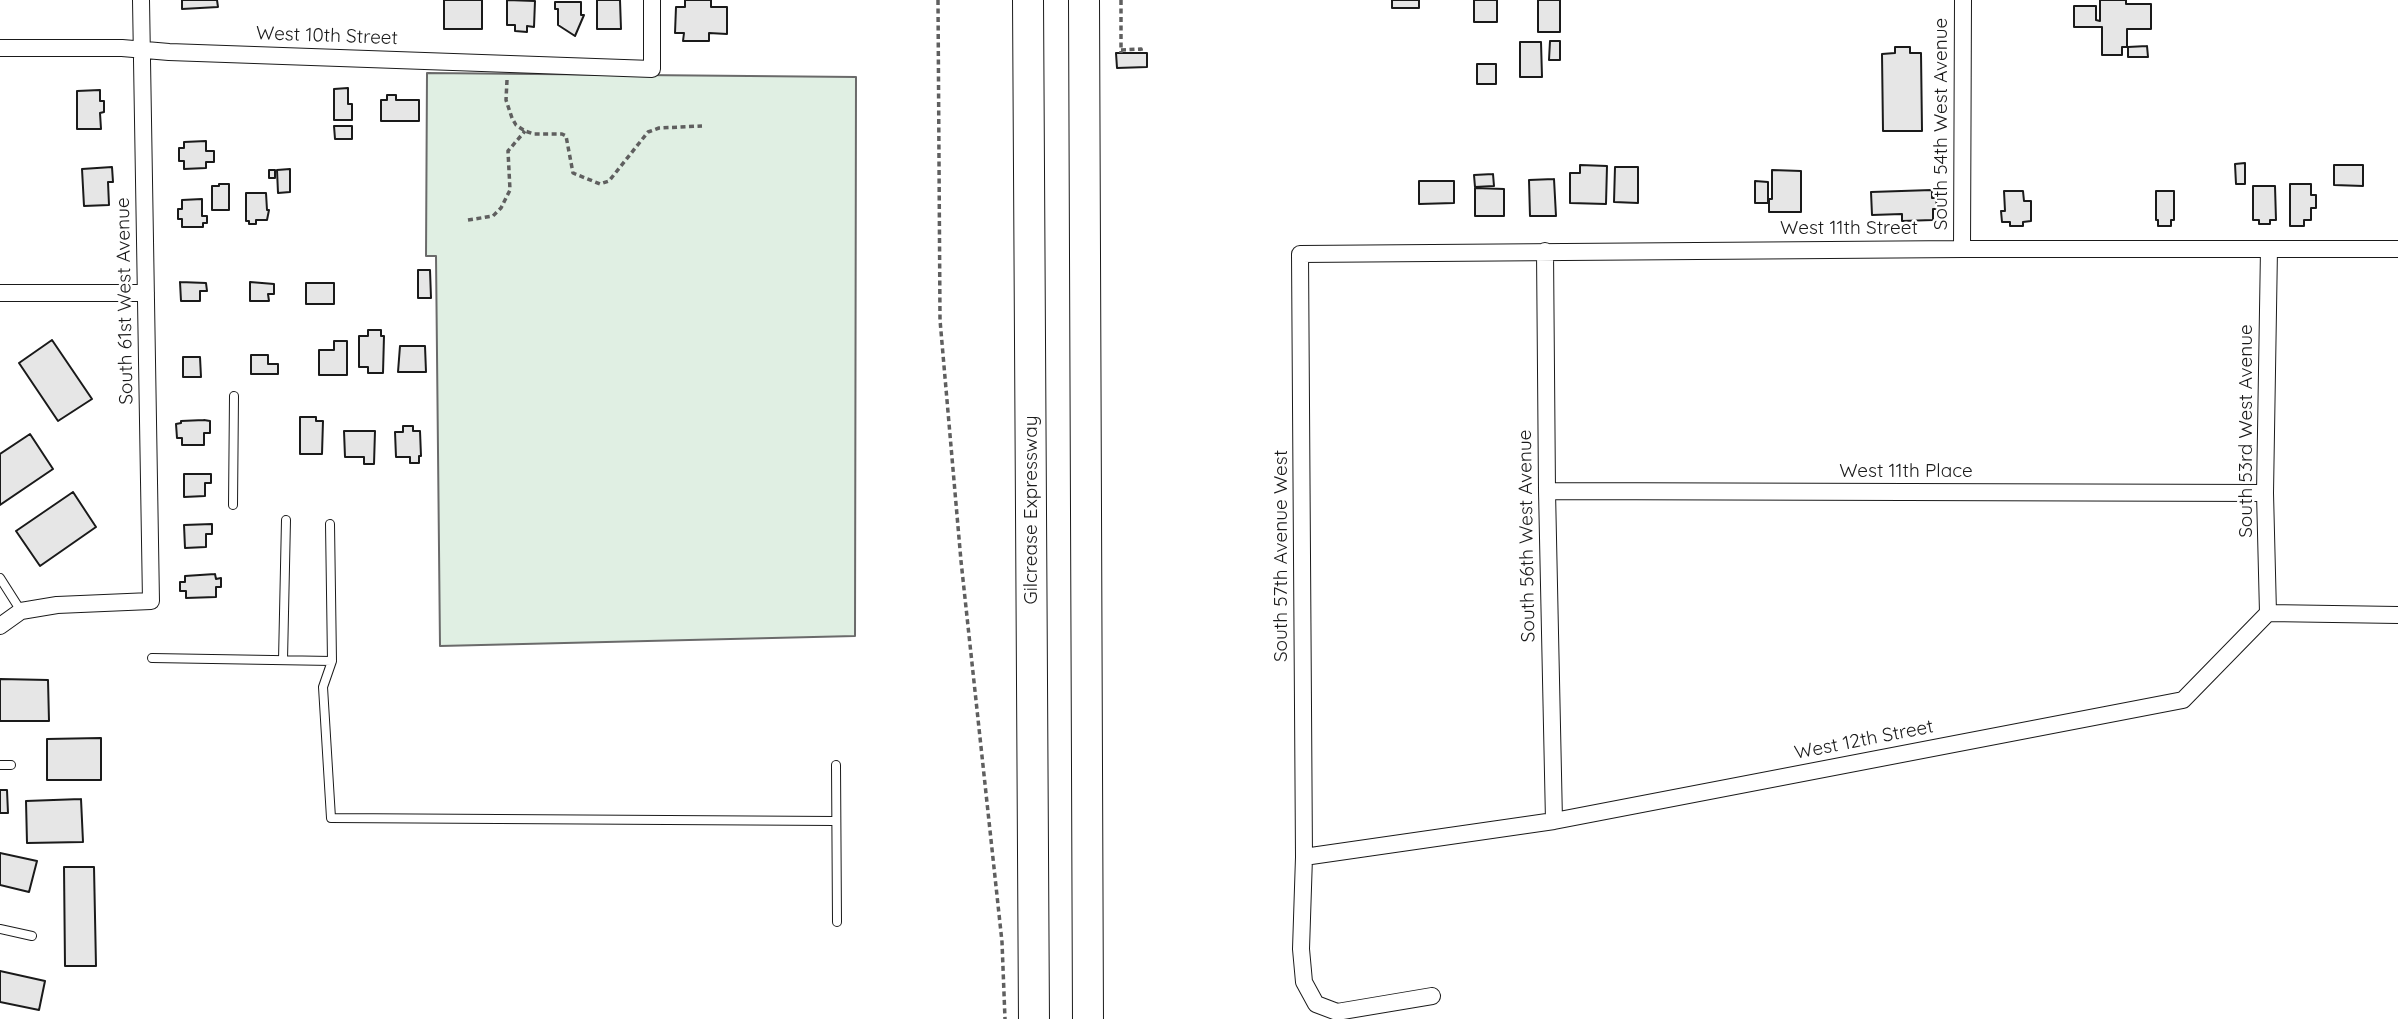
<!DOCTYPE html>
<style>
body{margin:0}
canvas{display:block;background:#fff}
</style>
<canvas width="2398" height="1019"></canvas>
<script>
const ctx = document.querySelector('canvas').getContext('2d');
ctx.lineJoin = 'round';
function fill(path, color) { ctx.fillStyle = color; ctx.fill(path, 'evenodd'); }
const shape = rows => new Path2D(rows.map(r => 'M' + r).join(''));
function trace(path, color, width, dash) { ctx.strokeStyle = color; ctx.lineWidth = width; ctx.lineCap = dash ? 'butt' : 'round'; ctx.setLineDash(dash || []); ctx.stroke(path); }
function drawText(font, color, halo, rows, align = 'center') {
  ctx.font = font + ' Quicksand,sans-serif'; ctx.lineWidth = 5; ctx.setLineDash([]); ctx.textBaseline = 'middle'; ctx.strokeStyle = halo; ctx.fillStyle = color; for (const [text, x, y, turn = 0] of rows) {
    ctx.save(); ctx.translate(x, y); ctx.rotate((+turn || 0) * Math.PI / 180); ctx.textAlign = isNaN(turn) ? turn : align; if (halo) ctx.strokeText(text, 0, 0); ctx.fillText(text, 0, 0); ctx.restore();
  }
}
const green = shape([
 [427,73,856,77,855,636,440,646,436,256,426,256,427,73]
]);
const building = shape([
 [182,0,217,0,218,7,182,9,182,0],
 [444,0,482,0,482,29,444,29,444,0],
 [507,0,535,1,534,27,527,26,527,32,515,31,515,25,507,25,507,0],
 [597,0,620,0,621,29,597,29,597,0],
 [685,0,711,0,711,7,727,7,727,34,709,33,709,41,683,41,684,33,675,33,676,7,685,7,685,0],
 [1392,0,1419,0,1419,8,1392,8,1392,0],
 [1474,0,1497,0,1497,22,1474,22,1474,0],
 [1538,0,1560,0,1560,32,1538,32,1538,0],
 [2100,0,2126,0,2126,4,2151,4,2151,29,2127,29,2127,47,2122,47,2122,55,2102,55,2102,27,2074,27,2074,6,2096,6,2096,20,2100,21,2100,0],
 [555,2,581,2,581,15,584,15,575,36,558,25,558,9,555,9,555,2],
 [1550,41,1560,41,1560,60,1549,60,1550,41],
 [1520,42,1541,42,1542,77,1520,77,1520,42],
 [2147,46,2148,57,2128,57,2128,47,2147,46],
 [1895,47,1910,47,1910,53,1921,53,1922,131,1883,131,1882,54,1895,53,1895,47],
 [1116,53,1147,53,1147,67,1117,68,1116,53],
 [1477,64,1496,64,1496,84,1477,84,1477,64],
 [348,88,348,104,352,104,352,120,334,120,334,89,348,88],
 [100,90,100,101,104,101,104,112,100,113,101,129,77,129,77,91,100,90],
 [387,95,396,95,396,100,419,100,419,121,381,121,381,100,387,100,387,95],
 [334,126,352,126,352,139,335,139,334,126],
 [206,141,206,151,214,151,214,162,206,162,206,168,184,169,184,161,179,161,179,148,184,148,184,142,206,141],
 [2245,163,2245,184,2236,184,2235,164,2245,163],
 [1580,165,1607,166,1606,204,1570,203,1570,173,1580,173,1580,165],
 [2334,165,2363,165,2363,186,2334,185,2334,165],
 [112,167,113,182,108,182,109,205,84,206,82,169,112,167],
 [1615,167,1638,167,1638,203,1614,202,1615,167],
 [290,169,290,192,278,193,277,170,290,169],
 [269,170,275,170,275,178,269,178,269,170],
 [1772,170,1801,171,1801,212,1769,212,1769,199,1772,199,1772,170],
 [1493,174,1494,186,1475,187,1474,175,1493,174],
 [1554,179,1556,216,1530,216,1529,180,1554,179],
 [1419,181,1454,181,1454,203,1419,204,1419,181],
 [1755,181,1768,182,1768,203,1755,203,1755,181],
 [219,184,229,184,229,210,212,210,212,186,219,186,219,184],
 [2290,184,2311,184,2311,195,2316,195,2316,208,2311,208,2311,220,2304,220,2304,226,2290,226,2290,184],
 [2253,186,2275,186,2276,220,2270,220,2270,224,2259,224,2259,220,2253,220,2253,186],
 [1475,188,1504,189,1504,216,1475,216,1475,188],
 [1932,190,1932,198,1936,198,1937,209,1933,209,1933,220,1902,221,1902,214,1872,215,1871,192,1932,190],
 [2004,191,2023,191,2024,201,2031,201,2031,221,2023,222,2023,226,2010,226,2010,222,2002,222,2001,211,2005,211,2004,191],
 [2156,191,2174,191,2174,220,2171,220,2171,226,2158,226,2158,220,2156,220,2156,191],
 [246,193,266,193,267,210,269,210,267,220,256,220,256,224,249,224,249,221,246,221,246,193],
 [202,199,202,216,207,216,207,223,203,223,203,227,182,227,182,219,178,219,178,209,182,209,182,200,202,199],
 [418,270,430,270,431,298,418,298,418,270],
 [180,282,206,283,207,291,200,291,200,301,181,301,180,282],
 [250,282,274,284,274,294,268,294,269,301,250,301,250,282],
 [306,283,334,283,334,304,306,304,306,283],
 [368,330,381,330,381,336,384,336,383,373,368,373,368,367,359,367,359,336,368,336,368,330],
 [52,340,92,399,58,421,19,363,52,340],
 [334,341,347,341,347,375,319,375,319,350,334,350,334,341],
 [400,346,425,346,426,372,398,372,400,346],
 [251,355,268,355,268,364,278,364,278,374,251,374,251,355],
 [183,357,200,357,201,377,183,377,183,357],
 [300,417,316,417,316,421,323,421,322,454,300,454,300,417],
 [204,420,210,421,210,433,204,433,204,445,182,445,182,438,177,438,176,424,181,423,181,421,204,420],
 [403,426,413,426,413,431,420,431,421,456,419,456,419,463,410,463,410,457,396,457,395,432,403,432,403,426],
 [344,431,375,431,374,464,364,464,364,457,345,457,344,431],
 [30,434,53,469,0,505,0,454,30,434],
 [184,474,211,474,211,483,205,483,205,496,184,497,184,474],
 [73,492,96,527,40,566,16,531,73,492],
 [212,524,212,534,206,534,206,547,185,548,184,525,212,524],
 [215,574,216,579,221,578,221,587,216,587,216,597,186,598,186,591,180,591,180,582,185,582,185,576,215,574],
 [0,679,48,680,49,721,0,721,0,679],
 [101,738,101,780,47,780,47,739,101,738],
 [0,790,7,790,8,813,0,813,0,790],
 [81,799,83,842,27,843,26,801,81,799],
 [0,853,37,861,29,892,0,885,0,853],
 [64,867,94,867,96,966,65,966,64,867],
 [0,971,45,981,39,1010,0,1002,0,971]
]);
const path = shape([
 [938,0,940,320,961,561,1002,942,1005,1019],
 [1121,0,1121,53],
 [1121,50,1141,49,1142,53],
 [507,80,506,100,512,118,516,125,525,131,534,134,562,134,566,136,573,173,600,184,609,181,648,132,659,128,702,126],
 [468,220,493,216,501,208,510,190,508,151,525,131]
]);
const service = shape([
 [233,505,234,396],
 [0,578,21,611],
 [152,658,332,661,330,524],
 [283,660,286,520],
 [332,661,323,687,331,818,835,821],
 [0,765,11,765],
 [836,765,837,922],
 [0,929,32,936]
]);
const minor = shape([
 [0,48,122,48,169,52,652,69,652,0],
 [1962,249,1963,0],
 [1545,251,1547,491,1554,821],
 [0,293,146,293],
 [1547,491,2265,493],
 [2268,613,2265,493,2269,249],
 [0,626,21,611,57,605,151,601,141,0],
 [1304,857,1554,821,2183,700,2268,613,2398,615],
 [1432,996,1337,1012,1316,1004,1304,982,1301,949,1304,857,1300,254,1962,249,2398,249]
]);
const motorway = shape([
 [1028,0,1034,1019],
 [1084,0,1088,1019]
]);
const streetNames = [
 ["West 10th Street",327,36,2],
 ["South 54th West Avenue",1941,124,-90],
 ["West 11th Street",1849,228],
 ["South 61st West Avenue",125,301,-91],
 ["South 53rd West Avenue",2246,431,-90],
 ["West 11th Place",1906,471],
 ["Gilcrease Expressway",1031,510,-90],
 ["South 56th West Avenue",1527,536,-91],
 ["South 57th Avenue West",1281,556,-90],
 ["West 12th Street",1864,740,-11]
];
fill(green, '#e0efe3');
trace(green, '#6a6a6a', 2);
fill(building, '#e6e6e6');
trace(building, '#1a1a1a', 2);
trace(service, '#1a1a1a', 10);
trace(minor, '#1a1a1a', 18);
trace(motorway, '#1a1a1a', 32);
trace(path, '#5f5f5f', 3.5, [5, 3.5]);
trace(service, '#fff', 8);
trace(minor, '#fff', 16);
trace(motorway, '#fff', 30);
drawText('19px', '#1a1a1a', '#fff', streetNames);
</script>
